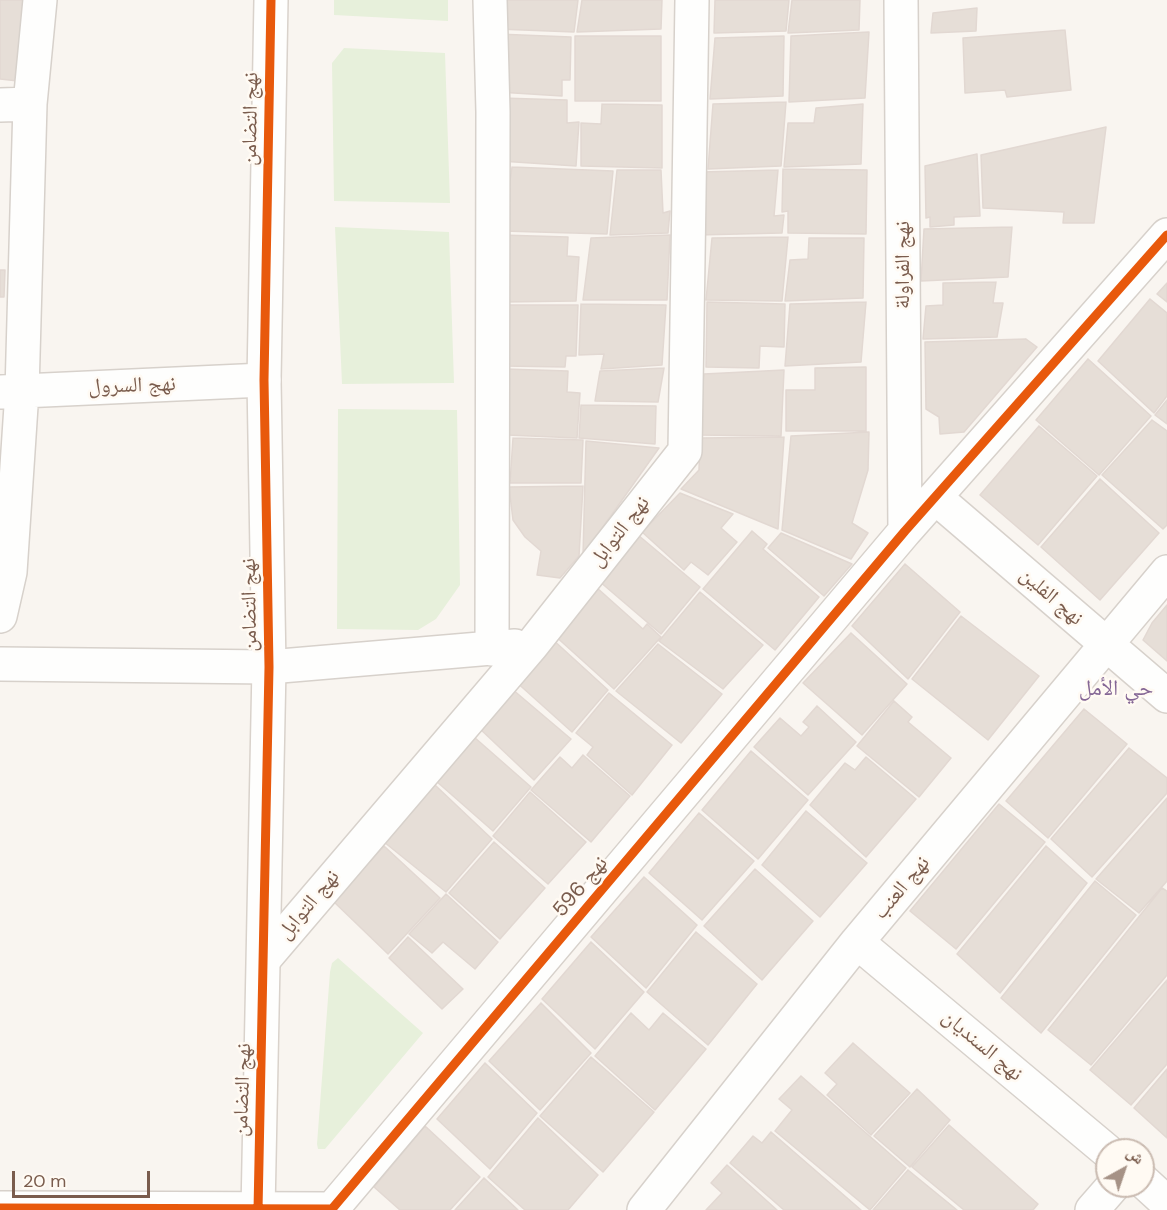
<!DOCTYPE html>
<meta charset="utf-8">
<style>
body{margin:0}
#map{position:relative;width:1167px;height:1210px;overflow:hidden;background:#f9f5f0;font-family:"DM Sans","Noto Naskh Arabic",sans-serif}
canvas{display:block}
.north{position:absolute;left:1095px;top:1138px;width:60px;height:60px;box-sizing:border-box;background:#fffaf3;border:2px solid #cabbb1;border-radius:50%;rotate:40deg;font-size:16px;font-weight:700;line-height:24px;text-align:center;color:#7a5c4d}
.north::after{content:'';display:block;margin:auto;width:21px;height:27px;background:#a69286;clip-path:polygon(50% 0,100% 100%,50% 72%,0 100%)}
.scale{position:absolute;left:12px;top:1171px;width:138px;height:27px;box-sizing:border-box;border:3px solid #7a5c4d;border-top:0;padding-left:8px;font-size:18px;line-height:21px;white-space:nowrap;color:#7a5c4d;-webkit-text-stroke:4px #fffaf3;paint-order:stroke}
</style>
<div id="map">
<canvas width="1167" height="1210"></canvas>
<div class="north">ش</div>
<div class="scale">20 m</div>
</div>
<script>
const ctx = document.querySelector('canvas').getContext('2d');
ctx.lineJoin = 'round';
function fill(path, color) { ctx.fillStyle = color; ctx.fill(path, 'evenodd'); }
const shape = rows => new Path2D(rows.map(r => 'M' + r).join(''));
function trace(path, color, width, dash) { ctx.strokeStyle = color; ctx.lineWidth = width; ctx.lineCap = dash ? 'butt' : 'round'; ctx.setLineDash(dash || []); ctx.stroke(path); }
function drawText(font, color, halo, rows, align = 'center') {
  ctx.font = font + ' "DM Sans","Noto Naskh Arabic",sans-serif'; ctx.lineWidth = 5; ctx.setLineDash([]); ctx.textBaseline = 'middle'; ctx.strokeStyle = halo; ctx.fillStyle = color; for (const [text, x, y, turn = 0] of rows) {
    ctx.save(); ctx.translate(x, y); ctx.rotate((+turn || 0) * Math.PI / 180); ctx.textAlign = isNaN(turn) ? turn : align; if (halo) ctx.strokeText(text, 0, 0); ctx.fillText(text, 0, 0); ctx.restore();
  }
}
const green = shape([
 [334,0,448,0,448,21,334,15],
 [344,48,445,53,450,203,334,201,332,63],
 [335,227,449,232,454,383,342,384],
 [338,409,457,410,460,585,436,619,418,630,337,629],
 [338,958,423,1033,325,1149,318,1149,317,1144,330,972,332,963]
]);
const building = shape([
 [0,0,28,0,18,81,0,79,0,0],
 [499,0,578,0,574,32,497,29,499,0],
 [582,0,662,0,661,29,577,32,582,0],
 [715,0,789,0,786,31,714,33,715,0],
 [792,0,860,0,859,30,788,33,792,0],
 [977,8,976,31,931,33,933,13,977,8],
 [1065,30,1071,90,1007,97,1005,90,965,93,963,38,1065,30],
 [869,32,865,98,789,102,791,36,869,32],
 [497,34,571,37,570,80,562,80,562,96,498,92,497,34],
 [575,36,661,36,661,101,575,101,575,36],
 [784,36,783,96,710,99,715,38,784,36],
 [501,98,567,100,567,123,579,122,576,166,500,161,501,98],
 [786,102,781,166,708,169,713,104,786,102],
 [602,104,662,105,662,168,581,166,581,123,601,124,602,104],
 [863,104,861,164,784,167,788,123,814,123,816,108,863,104],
 [1106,127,1094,223,1063,223,1064,212,983,208,981,155,1106,127],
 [977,154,980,216,954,217,954,225,930,227,930,217,926,218,925,166,977,154],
 [512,167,613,171,607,234,503,231,512,167],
 [783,169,867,170,866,234,788,233,788,211,782,212,783,169],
 [617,170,661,170,663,213,670,211,668,233,610,235,617,170],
 [778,170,774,216,784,215,782,233,697,235,701,172,778,170],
 [1012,227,1008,277,921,281,924,229,1012,227],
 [501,235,568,237,567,256,579,257,576,301,503,302,501,235],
 [670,235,667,300,583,300,591,238,670,235],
 [788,237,782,301,706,300,712,238,788,237],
 [809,238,864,238,863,298,785,301,790,260,808,259,809,238],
 [0,270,5,270,4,297,0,297,0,270],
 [996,282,993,303,1003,303,997,337,923,339,926,306,943,305,943,283,996,282],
 [1167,283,1167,302,1157,294,1167,283],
 [1150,299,1167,313,1167,396,1154,413,1098,361,1150,299],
 [707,302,785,304,784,347,760,346,759,368,706,367,707,302],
 [866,302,861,362,785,366,790,304,866,302],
 [581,304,666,305,662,365,601,369,604,354,579,355,581,304],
 [502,305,578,305,576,356,566,356,565,367,504,366,502,305],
 [1026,339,1037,347,964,432,940,434,939,417,926,409,925,342,1026,339],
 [1088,359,1151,416,1099,475,1036,420,1088,359],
 [866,367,866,431,786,431,786,390,815,390,815,368,866,367],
 [664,368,658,402,595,401,600,371,664,368],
 [505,369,568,371,567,392,580,393,577,438,507,435,505,369],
 [784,370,781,436,696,435,704,374,784,370],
 [1167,400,1167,424,1155,415,1167,400],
 [581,405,656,406,655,444,579,438,581,405],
 [1152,420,1167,431,1167,525,1163,529,1102,475,1152,420],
 [1039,426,1097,476,1038,545,980,495,1039,426],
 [869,432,868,470,852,523,868,533,851,559,782,530,791,436,869,432],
 [784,437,778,529,681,489,699,470,700,438,784,437],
 [513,438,583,440,581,483,510,483,513,438],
 [586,441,659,448,583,555,586,441],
 [1100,479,1159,533,1100,600,1041,547,1100,479],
 [583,486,579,556,560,578,537,575,541,551,525,537,513,520,509,487,583,486],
 [680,493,733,514,721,528,737,542,708,575,691,562,684,570,642,532,680,493],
 [752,531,767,544,763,549,819,597,775,650,703,589,752,531],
 [781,533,852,564,824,596,768,548,781,533],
 [638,535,700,587,661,634,599,581,638,535],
 [905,564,960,612,908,679,852,626,905,564],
 [596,587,643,629,647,624,661,637,614,689,553,634,596,587],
 [700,592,763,645,723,689,659,641,700,592],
 [1167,605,1167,661,1143,640,1152,623,1167,605],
 [961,616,1039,676,988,740,912,679,961,616],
 [851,633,907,684,862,735,803,683,851,633],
 [551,638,608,690,572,732,514,680,551,638],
 [658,644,722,694,681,743,616,691,658,644],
 [512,689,571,739,534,780,478,727,512,689],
 [609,693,672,745,632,795,587,755,593,747,576,733,609,693],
 [894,701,912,717,908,722,951,758,919,797,857,746,894,701],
 [817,706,856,742,808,795,754,747,780,718,801,736,809,727,803,722,817,706],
 [1084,709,1127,744,1048,838,1006,801,1084,709],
 [474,737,531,787,493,831,436,781,474,737],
 [1129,748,1167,778,1167,793,1092,877,1051,839,1129,748],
 [751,751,808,800,758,859,702,810,751,751],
 [583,755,630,796,591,842,531,790,560,757,572,768,583,755],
 [866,757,916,799,866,857,810,805,845,763,855,770,866,757],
 [435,785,492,839,446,892,384,842,435,785],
 [530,792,586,842,548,884,493,836,530,792],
 [1167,798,1167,881,1139,913,1096,879,1167,798],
 [999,804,1045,842,956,949,910,911,999,804],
 [806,811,867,863,820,917,762,865,806,811],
 [699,813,754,861,702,920,649,873,699,813],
 [494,842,545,888,500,939,449,893,494,842],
 [384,846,440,898,388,954,333,901,384,846],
 [1046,846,1087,883,1000,993,957,954,1046,846],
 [755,869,813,921,762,980,704,926,755,869],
 [644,877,697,925,646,988,591,937,644,877],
 [1095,881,1136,915,1041,1033,1001,998,1095,881],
 [1162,888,1167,891,1167,975,1091,1065,1048,1030,1162,888],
 [446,894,498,942,475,969,443,942,432,953,409,934,446,894],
 [696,932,757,984,708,1045,647,992,696,932],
 [408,937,463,989,442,1009,389,958,408,937],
 [591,942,644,992,595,1049,542,999,591,942],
 [1167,980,1167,1064,1131,1105,1090,1070,1167,980],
 [541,1003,591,1053,540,1110,489,1061,541,1003],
 [631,1013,649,1030,663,1013,706,1049,655,1110,595,1056,631,1013],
 [853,1043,910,1093,871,1135,827,1095,837,1084,825,1073,853,1043],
 [591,1057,654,1112,603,1172,540,1116,591,1057],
 [485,1063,537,1113,490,1169,437,1119,485,1063],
 [1167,1069,1167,1138,1134,1108,1167,1069],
 [801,1076,906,1168,870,1210,775,1131,792,1110,779,1099,801,1076],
 [917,1089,950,1120,910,1167,874,1136,917,1089],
 [538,1118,598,1175,568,1210,525,1210,488,1177,538,1118],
 [949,1125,1038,1204,1033,1210,964,1210,912,1167,949,1125],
 [425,1126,480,1177,450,1210,400,1210,374,1187,425,1126],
 [771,1132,861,1210,784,1210,730,1163,753,1136,762,1143,771,1132],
 [727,1165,777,1210,706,1210,722,1193,711,1183,727,1165],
 [908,1170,957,1210,873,1210,908,1170],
 [484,1178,518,1210,455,1210,484,1178]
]);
const street = shape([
 [490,0,493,112,492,649],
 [901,0,905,531],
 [0,105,30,104],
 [0,392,264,380],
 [936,498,1167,696],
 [0,616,10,572,22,391,30,104,40,0],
 [0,664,269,667,515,646],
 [857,942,1107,1151],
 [265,958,532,645,685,451,692,0],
 [1143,1181,1167,1203],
 [0,1208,332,1209,905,531,1167,235],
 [644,1210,857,942,1167,572],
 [1092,1210,1113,1186]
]);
const secondary = shape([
 [258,1210,269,667,264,380,271,0]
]);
const cycleway = shape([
 [0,1208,332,1209,905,531,1167,235],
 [258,1210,269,667,264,380,271,0]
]);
const streetNames = [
 ["نهج التضامن",251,119,-89],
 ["نهج الفراولة",903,265,-90],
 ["نهج السرول",132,386,-2],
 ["نهج التوابل",620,532,-52],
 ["نهج الفلين",1051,597,41],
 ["نهج التضامن",250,605,-91],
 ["نهج 596",581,887,-50],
 ["نهج العنب",902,888,-50],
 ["نهج التوابل",309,905,-50],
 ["نهج السنديان",982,1046,40],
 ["نهج التضامن",243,1090,-88]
];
const neighbourhoodNames = [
 ["حي الأمل",1116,689]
];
fill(green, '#e7f0db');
fill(building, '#e6ded7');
trace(building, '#e2d8d2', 1.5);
trace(street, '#d7d1cb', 36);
trace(secondary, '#d9d2cb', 36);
trace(street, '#fefefd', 33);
trace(secondary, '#fefefd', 33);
trace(cycleway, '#e8590c', 9);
drawText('21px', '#7a5c4d', '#fffaf3', streetNames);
drawText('22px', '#846695', '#fffaf3', neighbourhoodNames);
</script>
